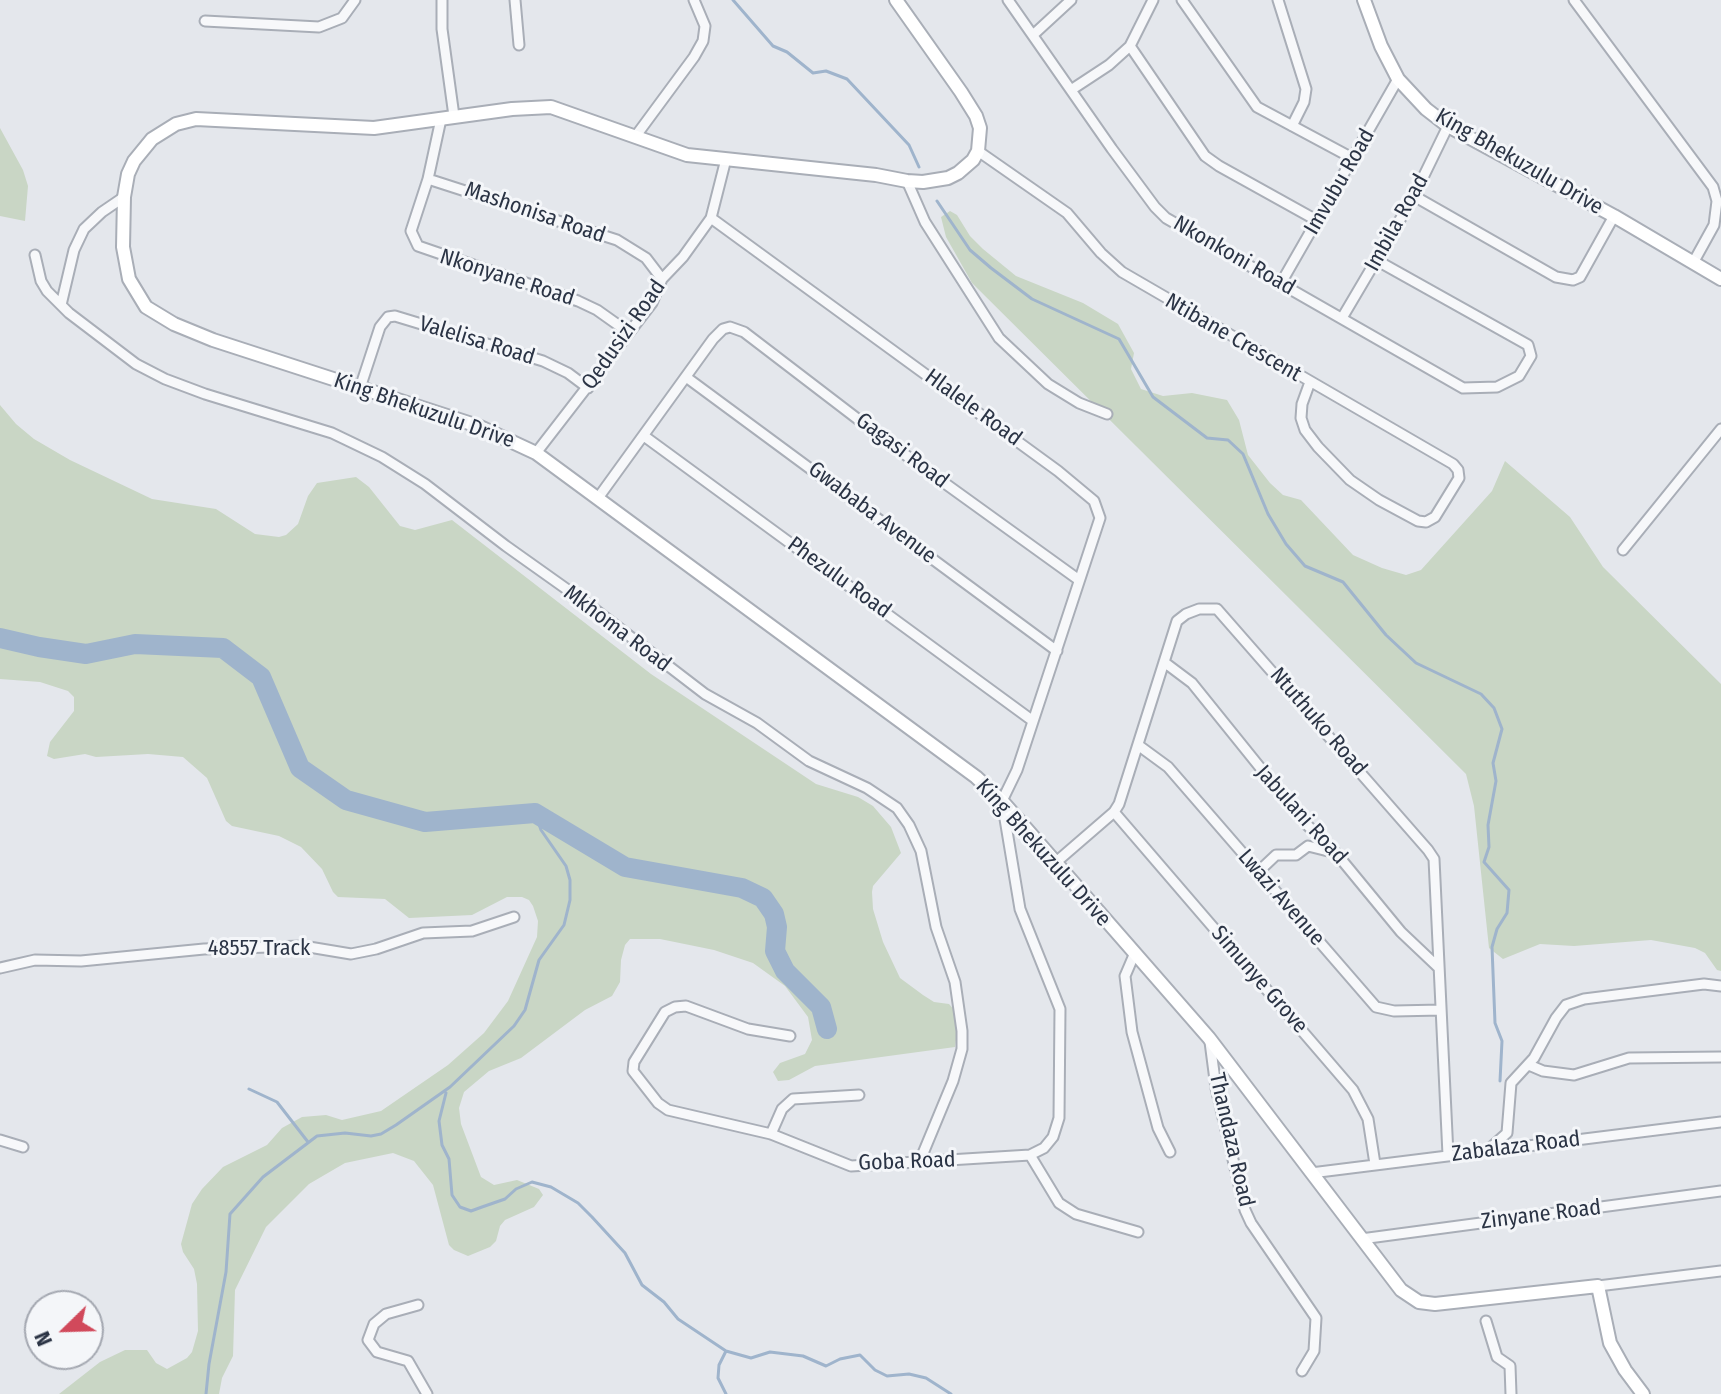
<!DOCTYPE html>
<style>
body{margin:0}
#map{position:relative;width:1721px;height:1394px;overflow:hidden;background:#e4e7ec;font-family:"Fira Sans Condensed",sans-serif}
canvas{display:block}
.north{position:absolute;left:24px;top:1290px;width:80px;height:80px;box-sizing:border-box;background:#f4f6f9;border:2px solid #a4a8b1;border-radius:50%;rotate:247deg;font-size:22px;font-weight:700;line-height:32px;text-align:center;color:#2b3445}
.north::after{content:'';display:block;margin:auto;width:28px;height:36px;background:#d1495b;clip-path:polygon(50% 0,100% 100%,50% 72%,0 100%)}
</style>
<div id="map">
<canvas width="1721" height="1394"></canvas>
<div class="north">N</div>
</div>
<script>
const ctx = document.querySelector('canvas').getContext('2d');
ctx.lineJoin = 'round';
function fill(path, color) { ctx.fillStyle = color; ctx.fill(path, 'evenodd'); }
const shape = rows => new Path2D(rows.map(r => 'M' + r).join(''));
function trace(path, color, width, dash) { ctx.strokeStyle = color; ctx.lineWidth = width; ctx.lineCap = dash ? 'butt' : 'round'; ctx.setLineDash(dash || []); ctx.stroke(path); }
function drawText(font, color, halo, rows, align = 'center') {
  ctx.font = font + ' "Fira Sans Condensed",sans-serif'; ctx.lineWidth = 6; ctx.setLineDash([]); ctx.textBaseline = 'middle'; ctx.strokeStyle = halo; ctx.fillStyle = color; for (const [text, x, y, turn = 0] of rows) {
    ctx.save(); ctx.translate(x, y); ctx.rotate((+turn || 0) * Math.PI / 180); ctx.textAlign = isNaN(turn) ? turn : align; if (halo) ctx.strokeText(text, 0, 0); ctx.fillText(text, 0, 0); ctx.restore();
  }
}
const green = shape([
 [0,128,23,170,28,186,25,221,0,216],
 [950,211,957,215,970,236,983,249,1016,276,1083,303,1118,324,1134,353,1131,369,1141,389,1163,396,1192,393,1227,400,1239,420,1248,455,1270,483,1283,495,1301,500,1353,555,1382,568,1406,575,1421,570,1492,491,1505,461,1570,517,1603,567,1721,684,1721,971,1717,970,1705,953,1695,948,1651,940,1574,946,1540,944,1503,959,1489,948,1474,806,1466,774,972,283,946,237,941,217],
 [0,405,16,424,34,439,70,460,152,499,216,509,255,534,279,537,286,535,298,524,308,496,317,483,356,477,369,487,400,526,415,530,452,520,651,674,816,784,858,797,873,806,891,827,901,853,873,886,872,892,873,909,883,942,900,978,923,995,934,1002,949,1004,956,1012,958,1027,955,1047,815,1066,789,1080,778,1081,773,1072,780,1063,805,1054,812,1040,808,1017,785,986,753,963,714,950,660,939,630,939,625,945,621,960,620,982,612,996,585,1010,521,1058,489,1071,464,1092,459,1108,461,1124,481,1177,494,1185,517,1180,539,1189,543,1195,534,1207,505,1220,500,1226,496,1241,490,1247,468,1256,454,1250,449,1245,433,1185,414,1161,393,1153,345,1163,309,1184,266,1227,235,1290,233,1356,222,1378,219,1394,59,1394,100,1362,125,1350,147,1350,156,1363,167,1369,187,1358,192,1352,198,1331,197,1284,194,1269,183,1252,181,1244,192,1204,202,1189,223,1167,267,1145,282,1128,302,1117,326,1115,342,1120,381,1111,448,1065,484,1033,508,1001,537,937,538,921,533,906,529,900,522,897,507,897,472,915,409,918,385,899,338,897,333,892,322,869,301,847,279,836,232,826,226,821,207,778,183,757,148,754,96,757,85,754,54,759,47,756,50,742,74,711,74,697,68,691,40,682,0,679]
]);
const stream = shape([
 [733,0,773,46,787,52,813,73,826,71,847,79,909,145,919,167],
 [937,201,970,250,991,268,1032,299,1119,339,1153,397,1207,438,1228,440,1243,454,1268,514,1286,544,1305,566,1343,582,1386,635,1416,663,1481,694,1494,708,1502,729,1493,763,1496,781,1488,825,1489,847,1484,862,1509,890,1507,913,1497,929,1492,947,1495,1023,1502,1041,1500,1081],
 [249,1089,277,1102,308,1142],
 [446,1093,439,1121,442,1145,449,1159,452,1195,460,1207,471,1211,482,1207,505,1199,516,1189,532,1182,551,1187,578,1203,592,1217,625,1253,642,1285,664,1302,678,1319,726,1351,751,1358,770,1352,803,1356,826,1366,840,1359,860,1355,875,1370,887,1376,909,1374,926,1378,951,1394],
 [206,1394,209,1364,226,1272,230,1214,263,1177,317,1136,345,1133,371,1136,381,1134,396,1125,450,1087,514,1026,525,1010,539,960,564,925,570,900,570,880,566,866,541,830,535,813],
 [726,1394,718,1378,719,1365,726,1351]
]);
const river = shape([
 [0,638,39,647,86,654,135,644,223,648,261,677,300,768,346,800,425,822,535,813,625,867,742,888,763,898,774,914,777,927,775,951,785,971,821,1007,827,1029]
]);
const street = shape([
 [442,0,442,29,454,116],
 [515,0,519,45],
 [1008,0,1112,149,1155,207,1166,218,1463,388,1497,387,1519,376,1531,356,1528,345,1376,260],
 [1182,0,1257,107,1354,159],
 [1278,0,1306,89,1304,102,1292,126],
 [1574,0,1713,187,1717,201,1714,225,1693,263],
 [205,21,319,27,342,18,355,0],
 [1033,35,1071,0],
 [1130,46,1205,156,1219,166,1318,221],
 [1071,90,1109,65,1130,46,1153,0],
 [635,137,694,57,703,41,705,26,694,0],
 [978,151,1067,213,1101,253,1122,272,1453,464,1458,470,1459,478,1435,517,1426,522,1418,521,1379,500,1350,480,1318,447,1305,430,1301,418,1302,404,1310,382],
 [726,159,711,218,1058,471,1094,501,1100,518,1017,770,1002,801,1020,909,1060,1009,1059,1118,1053,1137,1044,1148,1030,1155,851,1166,771,1134,668,1110,658,1103,633,1071,634,1062,665,1012,675,1007,686,1006,748,1029,790,1036],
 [428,179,441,119],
 [907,181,925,222,999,338,1048,384,1079,403,1107,414],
 [1414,196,1556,277,1573,280,1580,277,1614,216],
 [35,255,41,281,47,291,69,313,136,364,165,379,205,394,332,433,382,457,425,484,506,546,589,605,705,694,757,723,809,761,867,788,897,808,909,825,921,851,936,927,955,982,962,1031,962,1049,953,1081,919,1163],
 [1281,283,1398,79],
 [61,305,74,250,84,229,102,212,124,197],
 [1342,318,1414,196,1448,126],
 [628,332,597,310,578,301,418,246,411,231,428,179,617,240,646,258,662,279],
 [686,377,1057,651],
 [360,388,380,327,388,317,395,316,543,361,568,373,588,388],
 [644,436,1033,721],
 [536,453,652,303,662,279,683,257,711,218],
 [598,498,713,339,723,329,730,327,744,332,889,443,1079,580],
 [1623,550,1721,429],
 [1164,662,1192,683,1304,822,1336,853,1401,932,1439,968],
 [1138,745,1168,767,1376,1007,1394,1011,1441,1010],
 [1114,812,1353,1090,1368,1119,1375,1164],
 [1055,863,1114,812,1119,804,1177,621,1186,614,1199,609,1217,609,1428,850,1434,859,1448,1155],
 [1258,872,1276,855,1296,855,1308,846,1336,853],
 [1134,955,1125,976,1132,1032,1158,1128,1170,1152],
 [0,968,35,960,81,961,204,949,303,946,351,954,376,949,423,933,472,931,514,917],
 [1210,1042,1216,1088,1245,1210,1251,1223,1316,1318,1314,1351,1302,1371],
 [1529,1065,1543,1071,1574,1075,1629,1058,1721,1057],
 [771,1134,782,1109,793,1099,859,1095],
 [0,1140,23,1147],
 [1488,1150,1507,1133,1511,1083,1534,1058,1556,1018,1566,1005,1584,999,1704,984,1721,986],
 [1030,1155,1059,1203,1076,1214,1138,1232],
 [1311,1173,1721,1122],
 [1361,1239,1721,1191],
 [1598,1286,1721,1271],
 [418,1305,386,1314,374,1324,368,1340,377,1352,408,1361,427,1394],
 [1486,1321,1497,1357,1510,1366,1511,1394]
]);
const secondary = shape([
 [896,0,961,92,976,116,980,128,978,151,973,160,958,173,948,178,923,182,907,181,876,175,687,155,551,107,512,109,374,128,196,119,176,124,152,139,134,161,128,174,124,197,123,247,129,279,146,307,174,324,213,340,478,426,536,453,976,777,1002,801,1209,1038,1401,1290,1419,1302,1435,1304,1598,1286,1610,1343,1625,1370,1643,1394],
 [1364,0,1381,46,1398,79,1426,109,1448,126,1614,216,1721,279]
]);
const streetNames = [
 ["King Bhekuzulu Drive",1519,162,30],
 ["Imvubu Road",1340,182,-60],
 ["Mashonisa Road",535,213,19],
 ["Imbila Road",1397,223,-61],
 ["Nkonkoni Road",1234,256,30],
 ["Nkonyane Road",507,278,18],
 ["Qedusizi Road",624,335,-55],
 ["Ntibane Crescent",1233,338,30],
 ["Valelisa Road",477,341,17],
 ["Hlalele Road",973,408,36],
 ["King Bhekuzulu Drive",424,411,19],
 ["Gagasi Road",902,451,37],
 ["Gwababa Avenue",872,513,37],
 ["Phezulu Road",839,578,36],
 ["Mkhoma Road",617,629,37],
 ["Ntuthuko Road",1318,722,49],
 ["Jabulani Road",1301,815,48],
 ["King Bhekuzulu Drive",1043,853,48],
 ["Lwazi Avenue",1281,898,49],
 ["48557 Track",259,949],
 ["Simunye Grove",1259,980,49],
 ["Thandaza Road",1231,1140,77],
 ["Zabalaza Road",1516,1147,-7],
 ["Goba Road",907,1162,-2],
 ["Zinyane Road",1541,1215,-7]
];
fill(green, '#c9d6c5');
trace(stream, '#9fb4cc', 3);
trace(river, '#9fb4cc', 20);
trace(street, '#a9aeb7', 13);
trace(secondary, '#a9aeb7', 16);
trace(street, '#f7f8fa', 9);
trace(secondary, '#fff', 12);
drawText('22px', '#2b3445', '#f4f6f9', streetNames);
</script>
